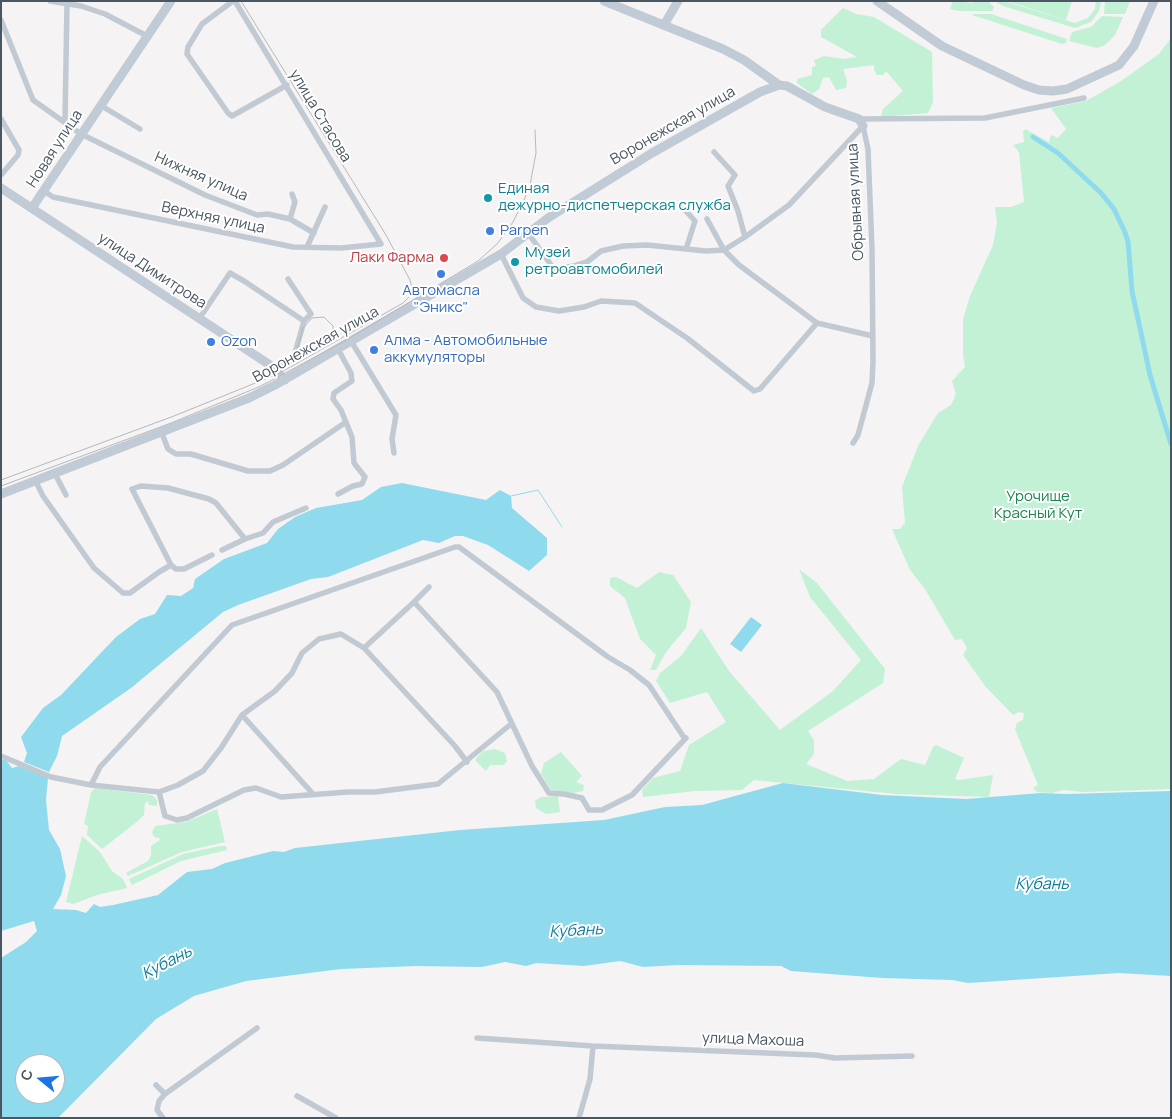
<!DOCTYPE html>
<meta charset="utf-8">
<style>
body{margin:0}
#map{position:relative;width:1172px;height:1119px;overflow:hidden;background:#f5f3f3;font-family:Manrope,sans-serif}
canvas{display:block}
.frame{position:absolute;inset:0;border:2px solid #4a5661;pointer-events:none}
.north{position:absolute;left:15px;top:1054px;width:50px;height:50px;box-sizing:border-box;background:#fff;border:1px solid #b7bbc0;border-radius:50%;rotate:287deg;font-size:14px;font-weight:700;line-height:20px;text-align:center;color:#4a5661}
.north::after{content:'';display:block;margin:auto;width:18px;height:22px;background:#1a73e8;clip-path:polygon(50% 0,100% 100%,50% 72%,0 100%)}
</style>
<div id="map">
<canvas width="1172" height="1119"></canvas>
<div class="frame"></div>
<div class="north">С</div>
</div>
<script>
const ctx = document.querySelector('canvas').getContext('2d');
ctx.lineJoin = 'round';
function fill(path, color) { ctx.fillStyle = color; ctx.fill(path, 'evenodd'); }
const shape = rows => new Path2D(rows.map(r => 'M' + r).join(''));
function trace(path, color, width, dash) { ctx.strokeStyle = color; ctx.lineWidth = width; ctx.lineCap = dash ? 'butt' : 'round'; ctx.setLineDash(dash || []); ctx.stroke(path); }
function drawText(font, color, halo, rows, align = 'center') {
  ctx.font = font + ' Manrope,sans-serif'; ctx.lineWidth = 4; ctx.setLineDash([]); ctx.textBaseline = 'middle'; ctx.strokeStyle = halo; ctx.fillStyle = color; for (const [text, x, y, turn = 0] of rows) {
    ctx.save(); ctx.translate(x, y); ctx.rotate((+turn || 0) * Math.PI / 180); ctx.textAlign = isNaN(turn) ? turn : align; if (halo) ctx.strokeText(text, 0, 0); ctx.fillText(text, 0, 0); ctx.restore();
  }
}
const green = shape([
 [953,1,973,3,974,1,988,1,994,7,992,11,959,11,950,9],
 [994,1,1004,1,1075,23,1088,18,1095,9,1096,1,1101,3,1099,11,1091,22,1075,28,1003,6],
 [1007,1,1072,1,1066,20],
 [1105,1,1130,1,1125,14,1104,14],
 [843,8,856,14,874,17,932,52,933,102,928,113,881,117,883,109,903,91,886,71,883,75,877,75,874,70,874,65,843,69,847,81,846,88,836,90,829,77,823,78,819,89,812,94,797,83,797,79,812,75,812,67,816,66,814,60,824,56,844,59,857,57,821,37,821,30],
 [974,14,991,14,1067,39,1066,43,1062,44,972,15],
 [1102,16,1123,17,1115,35,1105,45,1097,48,1069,41,1072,32,1091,27],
 [1171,38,1171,789,1084,792,1063,790,1052,793,1037,792,1033,788,1038,785,1015,729,1017,723,1023,720,1024,713,1019,712,1013,715,985,686,963,655,967,648,962,639,955,640,925,589,910,570,892,529,900,529,905,523,902,487,918,446,938,413,951,405,956,394,952,381,965,367,963,354,963,319,970,296,993,245,997,223,995,207,1011,207,1024,202,1019,152,1013,145,1024,142,1023,132,1025,129,1049,142,1051,135,1058,138,1066,129,1051,108,1086,101,1121,81,1159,54],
 [799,569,817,583,885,669,883,683,808,731,814,740,814,754,806,764,847,781,874,779,901,759,925,765,933,747,936,745,964,758,955,779,959,780,993,775,989,797,896,794,754,780,742,790,695,791,643,797,642,790,653,778,680,771,689,745,726,722,707,692,670,703,656,681,660,673,681,656,701,628,729,671,780,730,833,691,861,660,810,597],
 [659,572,673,575,691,602,686,628,666,652,656,670,650,670,656,655,640,639,625,598,610,586,610,578,616,577,637,588],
 [495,749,505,753,507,761,504,765,490,765,486,771,475,760,483,751],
 [561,752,582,776,576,782,584,785,583,791,574,793,551,790,541,774,544,763],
 [95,788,152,795,157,800,157,806,149,805,148,801,145,803,144,815,138,821,102,849,87,835,88,826,84,824,91,792],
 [558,796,560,812,546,814,536,808,535,801,541,797],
 [217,809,225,842,182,852,128,876,126,873,148,861,151,855,151,846,160,840,159,838,154,837,152,832,155,826,186,822],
 [82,836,100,852,112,871,123,879,127,888,97,895,73,904,66,902],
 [220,846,226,846,227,850,181,861,132,885,129,879,183,854]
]);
const water = shape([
 [402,483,486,500,500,490,511,496,512,508,547,538,547,555,529,571,488,545,463,536,455,536,439,543,423,540,328,577,311,579,238,605,223,612,131,688,62,736,57,756,49,772,24,762,27,753,21,737,43,708,61,695,116,637,140,619,155,614,167,595,181,596,193,588,195,579,224,559,267,543,278,529,295,517,316,508,362,500,381,487],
 [751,617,762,625,741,652,730,644],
 [1,760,6,760,12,768,19,766,48,778,46,800,49,830,60,849,66,876,61,895,53,909,76,910,86,913,94,904,100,907,113,905,158,895,187,872,212,869,225,863,273,851,284,852,295,848,460,830,604,820,665,807,702,805,783,783,882,795,966,799,1041,793,1066,794,1171,791,1171,976,1119,973,968,983,952,980,882,978,791,971,781,966,678,965,643,967,620,961,584,966,536,963,526,966,505,962,482,967,416,966,341,969,246,981,194,996,156,1019,58,1118,1,1118,1,958,26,942,37,931,34,921,1,931],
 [25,1064,55,1064,55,1094,25,1094]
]);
const stream = shape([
 [511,496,538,490,562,527]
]);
const canal = shape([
 [1033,137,1058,153,1101,193,1114,209,1124,230,1128,241,1132,291,1150,375,1171,444]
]);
const street = shape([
 [50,1,81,6,105,14,147,36],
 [233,1,202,24,188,47,187,54,228,113,232,116,287,85],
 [1,20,33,100,81,134,205,195,257,215,268,214,290,219,314,233],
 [100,105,140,129],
 [1,119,19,150,18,155,1,175],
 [859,119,985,118,1084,98],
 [65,121,67,3],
 [714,152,735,175,728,186,738,211,745,237],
 [44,191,53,197,293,247,341,248,381,244,235,1],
 [684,209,695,221,686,249],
 [290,219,295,202,292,194],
 [707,219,724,250,739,265,817,323,873,336],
 [528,233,554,269,574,266,587,262,601,251,623,246,647,245,706,251,724,250,745,237,789,205,863,126],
 [307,247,325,207],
 [501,254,523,298,536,307,559,311,584,307,601,301,635,303,687,338,754,391,760,389,817,323],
 [288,279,311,314,304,321],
 [199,319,230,273,244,281,304,321,295,353,290,361,276,369],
 [351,341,396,415,392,439,394,453],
 [338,349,351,373,352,381,334,393,333,399,341,410,352,437,354,463,365,477,362,484,353,486,338,494],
 [161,431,168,449,176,454,191,454,248,471,270,471,283,465,346,422],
 [853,443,858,435,872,383,873,361,872,249,868,149,863,126],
 [54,472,66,495],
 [35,480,43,496,94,568,123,593,130,593,159,572,171,565],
 [222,550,245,539,263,533,273,522,306,508],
 [212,555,184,569,176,569,171,565,132,489,141,486,168,488,209,499,216,503,245,539],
 [414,602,429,587],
 [364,648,414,602,497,692,532,766,549,793,564,794,582,798,589,810,602,810,632,795,686,738],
 [242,715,313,794],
 [1,756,51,777,91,785,159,792,178,785,203,771,221,748,242,715,275,691,292,673,302,653,319,639,341,634,364,648,455,746,467,762],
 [91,785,100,767,232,625,455,547,459,547,608,657,630,670,649,685,685,739],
 [159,792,165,816,177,820,187,818,244,790,256,788,281,797,348,792,375,792,438,784,511,724],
 [477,1038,593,1046,815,1055,835,1058,912,1056],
 [156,1085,165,1094,159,1101,157,1110,163,1118],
 [165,1094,257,1028],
 [297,1096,336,1118],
 [579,1118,590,1079,593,1046]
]);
const secondary = shape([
 [604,1,723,49,744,60,779,85],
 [877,1,942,46,1024,85,1039,90,1053,91,1067,89,1119,65,1134,46,1154,1],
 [664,25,678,1],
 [1,188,273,367,285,380],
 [32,208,171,1],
 [1,494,249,398,275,385,501,254,548,218,652,153,760,92,779,85,787,86,825,107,859,119,863,126]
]);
const tram = shape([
 [288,366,295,356,303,328,312,318,324,317,333,326,333,338,327,346],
 [1,480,174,416,280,373,403,303,410,296,412,288,410,280,386,235,241,1]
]);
const rail = shape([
 [1,486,171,423,261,386,343,342,478,261,497,244,513,222,524,200,530,185,536,153,535,130]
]);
const markers = [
 [488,198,5,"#0f9aa8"],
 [490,231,5,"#3f7fe0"],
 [444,258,5,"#e0444e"],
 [515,262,5,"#0f9aa8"],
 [441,274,5,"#3f7fe0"],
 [211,342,5,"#3f7fe0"],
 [374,350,5,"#3f7fe0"]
];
const streetNames = [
 ["улица Стасова",320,116,59],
 ["Воронежская улица",673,126,-30],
 ["Новая улица",55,149,-57],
 ["Нижняя улица",201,177,24],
 ["Обрывная улица",856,202,-93],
 ["Верхняя улица",213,218,12],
 ["улица Димитрова",152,271,33],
 ["Воронежская улица",316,345,-29],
 ["улица Махоша",753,1040,2]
];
const cultureNames = [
 ["Единая",498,189],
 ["дежурно-диспетчерская служба",498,206],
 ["Музей",525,253],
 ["ретроавтомобилей",525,270]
];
const shopNames = [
 ["Parpen",500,231],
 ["Автомасла",441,291,"center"],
 ["\"Эникс\"",441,308,"center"],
 ["Алма - Автомобильные",384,341],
 ["аккумуляторы",384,358],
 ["Ozon",221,342]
];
const healthNames = [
 ["Лаки Фарма",434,258]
];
const parkNames = [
 ["Урочище",1038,497],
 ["Красный Кут",1038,514]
];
const waterNames = [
 ["Кубань",1042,885],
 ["Кубань",576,931,-3],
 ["Кубань",167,963,-27]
];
fill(green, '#c3f1d5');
fill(water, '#90daee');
trace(stream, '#90daee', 1);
trace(canal, '#90daee', 5);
trace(street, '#c1cad2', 5.5);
trace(secondary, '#c1cbd6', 9);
trace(tram, '#b5b8bd', 1);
trace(rail, '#b5b8bd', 1);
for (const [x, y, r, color] of markers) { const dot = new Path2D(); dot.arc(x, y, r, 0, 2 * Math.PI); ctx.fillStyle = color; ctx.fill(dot); trace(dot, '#fff', 2); }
drawText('15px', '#4a5661', '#fff', streetNames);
drawText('15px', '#0d838f', '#fff', cultureNames, 'left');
drawText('15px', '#366cbe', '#fff', shopNames, 'left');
drawText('15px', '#be3a42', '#fff', healthNames, 'right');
drawText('15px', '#17864f', '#fff', parkNames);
drawText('italic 16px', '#0c7c9b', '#fff', waterNames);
</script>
